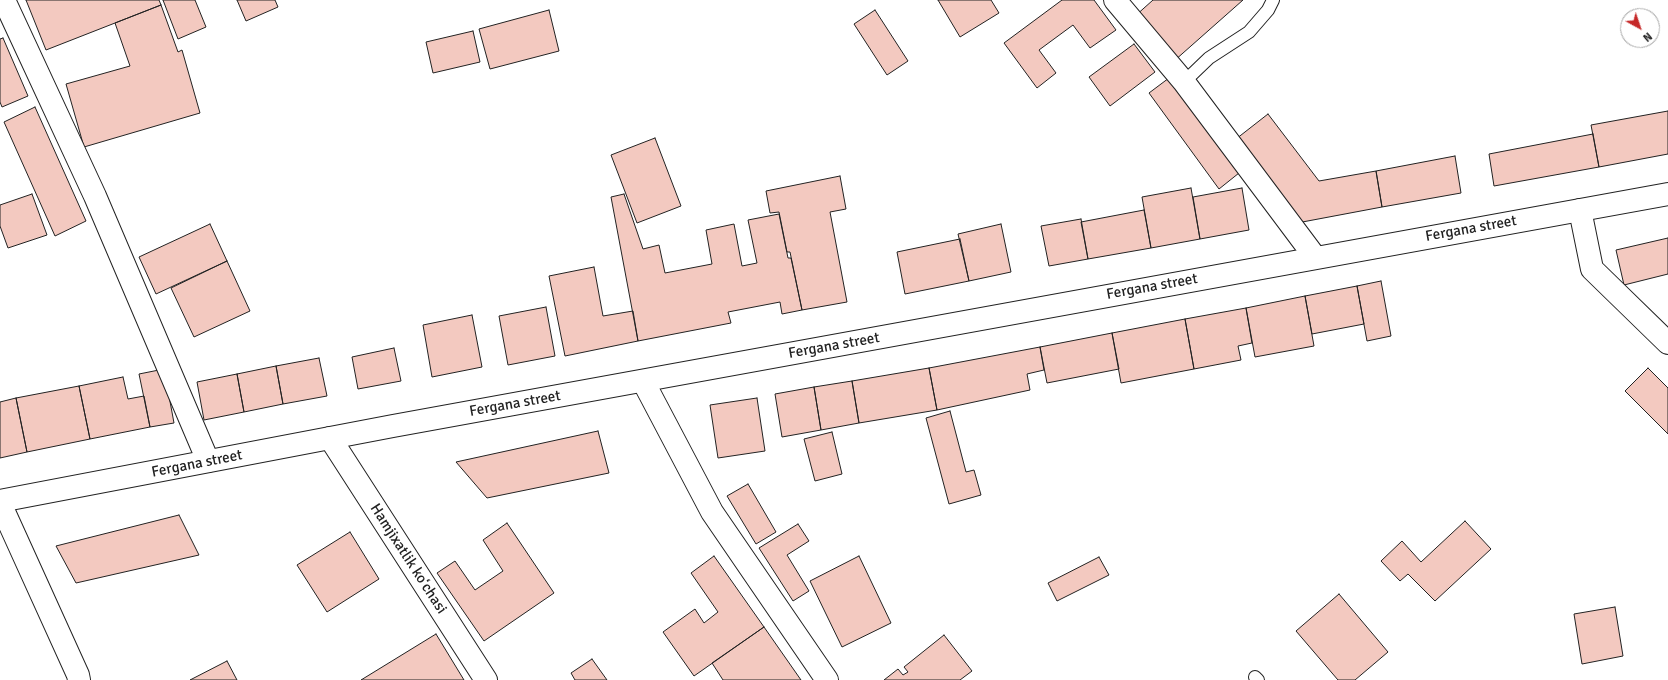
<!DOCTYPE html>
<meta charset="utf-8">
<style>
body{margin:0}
#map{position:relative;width:1668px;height:680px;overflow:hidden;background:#fff;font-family:Signika,sans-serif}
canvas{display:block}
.north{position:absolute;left:1620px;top:8px;width:40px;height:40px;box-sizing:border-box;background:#fff;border:1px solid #a7a7a7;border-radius:50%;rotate:140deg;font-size:11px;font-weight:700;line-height:16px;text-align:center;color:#222}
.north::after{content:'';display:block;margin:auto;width:14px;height:18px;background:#c62828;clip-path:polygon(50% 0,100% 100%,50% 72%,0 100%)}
</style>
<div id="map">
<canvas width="1668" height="680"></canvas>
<div class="north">N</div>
</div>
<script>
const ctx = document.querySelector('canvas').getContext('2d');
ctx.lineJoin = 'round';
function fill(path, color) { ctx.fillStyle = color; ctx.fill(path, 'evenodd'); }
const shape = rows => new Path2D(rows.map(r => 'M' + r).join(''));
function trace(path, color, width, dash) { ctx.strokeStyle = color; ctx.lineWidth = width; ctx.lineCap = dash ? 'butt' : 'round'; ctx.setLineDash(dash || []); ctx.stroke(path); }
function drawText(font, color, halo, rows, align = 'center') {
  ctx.font = font + ' Signika,sans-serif'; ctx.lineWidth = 3; ctx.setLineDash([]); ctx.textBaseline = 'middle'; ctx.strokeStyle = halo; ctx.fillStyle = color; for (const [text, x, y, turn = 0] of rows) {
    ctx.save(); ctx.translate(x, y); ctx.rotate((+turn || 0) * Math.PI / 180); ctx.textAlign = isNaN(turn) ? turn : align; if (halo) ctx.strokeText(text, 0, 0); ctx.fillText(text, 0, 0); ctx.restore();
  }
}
const building = shape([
 [26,0,159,0,161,5,46,50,26,0],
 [163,0,195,0,206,27,178,39,163,0],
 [237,0,275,0,278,7,246,21,237,0],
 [938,0,991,0,999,13,960,37,938,0],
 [1062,0,1094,0,1116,30,1090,48,1073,25,1039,50,1056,73,1037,88,1004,43,1062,0],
 [1153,0,1243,0,1174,61,1134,17,1153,0],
 [161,5,178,52,182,50,200,113,84,147,66,84,130,66,115,23,161,5],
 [549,10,559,51,490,69,479,29,549,10],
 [875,10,908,61,887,75,854,24,875,10],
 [473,31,480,62,433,73,426,42,473,31],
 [3,38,28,96,2,107,0,102,0,39,3,38],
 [1134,44,1155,72,1110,106,1089,77,1134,44],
 [1169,78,1239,173,1219,189,1149,93,1169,78],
 [35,107,86,221,55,236,4,122,35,107],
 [1668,111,1668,154,1599,167,1591,125,1668,111],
 [1268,114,1319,181,1376,171,1382,207,1297,223,1236,139,1268,114],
 [1593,134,1599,167,1494,186,1489,154,1593,134],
 [655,138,681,206,637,223,611,155,655,138],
 [1455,156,1461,193,1382,207,1376,171,1455,156],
 [840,176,846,209,830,212,847,302,802,310,790,252,787,252,779,212,770,213,766,191,840,176],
 [1191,188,1200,239,1151,248,1142,197,1191,188],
 [1242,188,1249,230,1200,239,1193,197,1242,188],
 [32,194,47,235,8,248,0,226,0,205,32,194],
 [624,194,643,249,659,245,665,273,712,264,706,230,734,224,742,266,757,263,748,220,779,214,788,258,791,258,802,310,782,314,780,302,728,312,731,323,638,341,611,197,624,194],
 [1144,210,1151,248,1088,259,1081,222,1144,210],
 [1081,219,1088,259,1049,266,1041,226,1081,219],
 [210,224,227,261,156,294,139,257,210,224],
 [1001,224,1011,272,969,281,958,234,1001,224],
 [1668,238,1668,274,1624,285,1616,250,1668,238],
 [960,239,969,281,905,294,897,252,960,239],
 [227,261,250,311,194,337,171,288,227,261],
 [594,267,603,316,633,311,638,341,565,356,549,276,594,267],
 [1381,281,1391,336,1367,341,1357,286,1381,281],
 [1357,286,1364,324,1312,334,1305,296,1357,286],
 [1305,296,1314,346,1255,357,1246,308,1305,296],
 [546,307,555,356,508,365,499,316,546,307],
 [1246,308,1252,343,1238,346,1241,360,1194,369,1185,319,1246,308],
 [472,315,482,367,432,377,423,325,472,315],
 [1185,319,1194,369,1121,383,1112,333,1185,319],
 [1112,333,1119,369,1047,383,1040,347,1112,333],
 [1040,347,1044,370,1027,374,1030,390,937,410,929,368,1040,347],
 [394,348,401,381,358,389,352,357,394,348],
 [319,358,327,396,283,404,276,366,319,358],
 [276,366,283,404,244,412,237,374,276,366],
 [929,368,937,410,859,423,852,381,929,368],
 [1648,368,1668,388,1668,434,1625,391,1648,368],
 [164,369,174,423,150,427,139,374,164,369],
 [237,374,244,412,204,420,197,382,237,374],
 [123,377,128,399,144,396,150,427,90,439,79,386,123,377],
 [852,381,859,423,821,430,814,387,852,381],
 [79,386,90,439,27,452,16,398,79,386],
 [814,387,821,430,782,437,775,394,814,387],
 [16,398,27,452,0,458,0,402,16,398],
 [757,398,765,451,718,458,710,405,757,398],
 [950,411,966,472,974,470,981,495,949,504,926,418,950,411],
 [598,431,609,473,487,498,456,462,598,431],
 [832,432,842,474,815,481,804,439,832,432],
 [748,484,776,532,756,544,727,496,748,484],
 [179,515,199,555,76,583,56,546,179,515],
 [1465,521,1491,549,1435,601,1408,574,1400,581,1381,561,1402,541,1421,562,1465,521],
 [507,523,554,593,484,641,437,573,455,561,475,590,503,571,483,540,507,523],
 [798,524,809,541,787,555,809,591,793,601,759,548,798,524],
 [350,532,379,579,327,612,297,565,350,532],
 [714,556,764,627,694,676,663,632,695,609,704,623,718,612,691,573,714,556],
 [859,556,891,623,842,647,810,581,859,556],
 [1099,557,1109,575,1057,601,1048,583,1099,557],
 [1339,594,1388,652,1355,680,1338,680,1296,631,1339,594],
 [1615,607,1623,656,1582,664,1574,614,1615,607],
 [764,627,801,680,723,680,712,663,764,627],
 [436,634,464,680,361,680,436,634],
 [944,635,972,671,960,680,884,680,898,669,903,675,908,672,904,667,944,635],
 [592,659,607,680,575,680,571,673,592,659],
 [227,661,237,680,190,680,227,661]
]);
const service = shape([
 [1184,82,1209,58,1249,32,1268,10,1273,0],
 [1255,677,1258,680]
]);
const minor = shape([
 [4,0,95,196,208,461],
 [1115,0,1184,82,1315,257],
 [1580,210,1592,269,1668,343],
 [643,381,712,512,827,680],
 [330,438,486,680],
 [0,503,78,675,79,680]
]);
const tertiary = shape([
 [0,501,393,426,1668,194]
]);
const streetNames = [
 ["Fergana street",1471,229,-10],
 ["Fergana street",1152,287,-10],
 ["Fergana street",834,346,-10],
 ["Fergana street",515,404,-10],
 ["Fergana street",197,464,-11],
 ["Hamjixatlik koʻchasi",408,559,57]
];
fill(building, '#f3c9c0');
trace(building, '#222', 1);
trace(service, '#222', 14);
trace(minor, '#222', 24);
trace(tertiary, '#222', 24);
trace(service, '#fff', 12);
trace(minor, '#fff', 22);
trace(tertiary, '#fff', 22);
drawText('15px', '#222', '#fff', streetNames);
</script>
